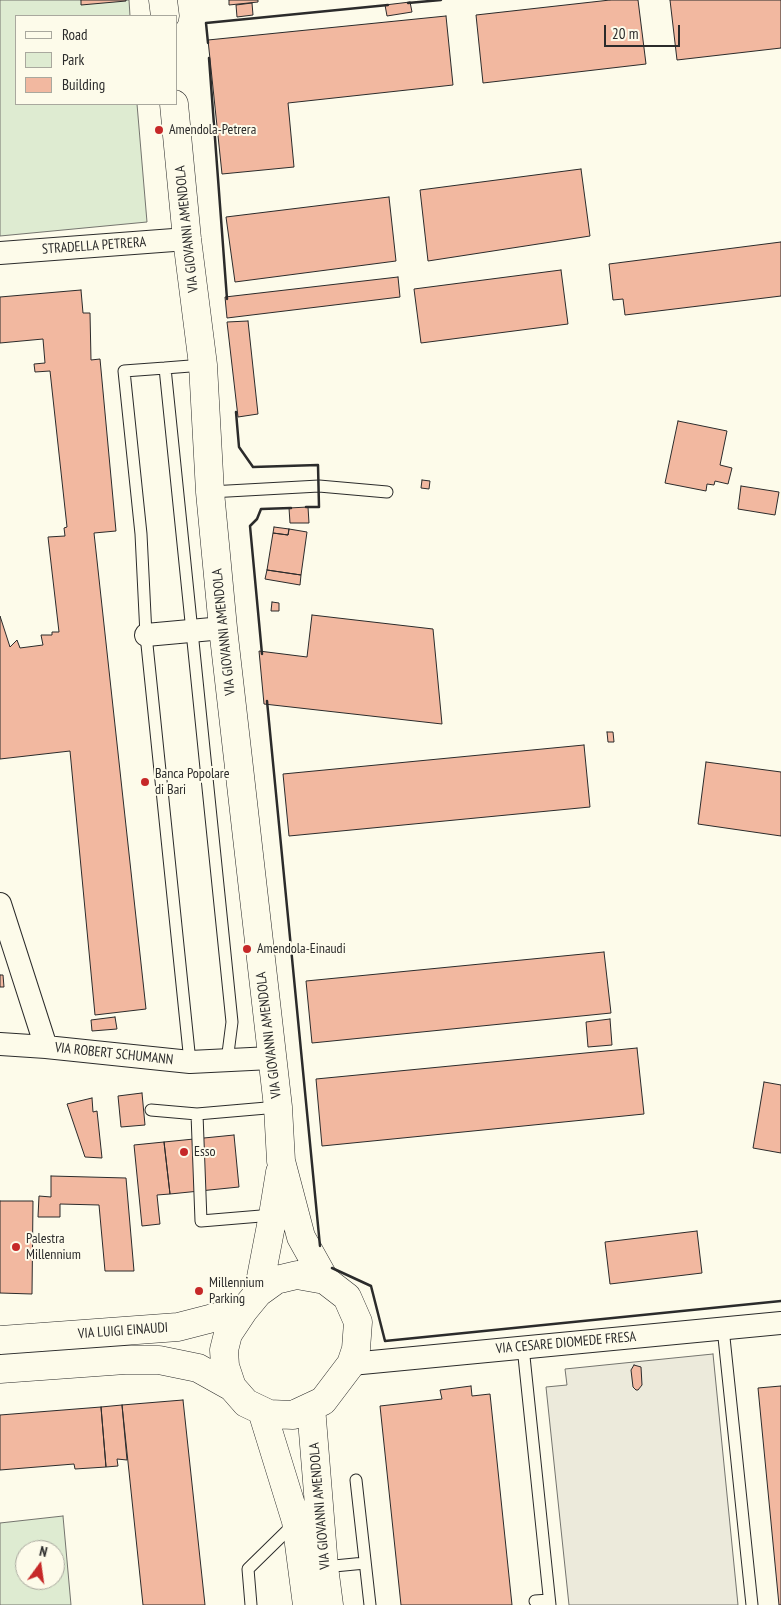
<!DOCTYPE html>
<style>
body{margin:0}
#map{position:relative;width:781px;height:1605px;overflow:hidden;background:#fdfbea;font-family:"PT Sans Narrow",sans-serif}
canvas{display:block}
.legend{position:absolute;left:15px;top:15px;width:162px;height:90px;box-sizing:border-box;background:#fdfbea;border:1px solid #a9a89e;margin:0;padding:6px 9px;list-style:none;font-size:15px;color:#2b2b2b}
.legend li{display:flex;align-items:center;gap:10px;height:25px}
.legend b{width:25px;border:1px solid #a9a89e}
.north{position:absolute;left:15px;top:1540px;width:50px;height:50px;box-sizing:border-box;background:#fdfbea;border:1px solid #a9a89e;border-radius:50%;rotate:14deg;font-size:14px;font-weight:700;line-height:20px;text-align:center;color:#2b2b2b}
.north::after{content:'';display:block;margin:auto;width:18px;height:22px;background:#c62828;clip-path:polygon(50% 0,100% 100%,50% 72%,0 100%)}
.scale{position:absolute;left:604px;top:25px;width:76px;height:22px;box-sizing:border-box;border:2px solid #2b2b2b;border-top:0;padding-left:6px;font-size:15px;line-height:18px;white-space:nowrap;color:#2b2b2b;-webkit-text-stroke:4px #fdfbea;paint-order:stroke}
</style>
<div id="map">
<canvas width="781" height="1605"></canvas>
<ul class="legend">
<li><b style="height:6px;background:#fdfbea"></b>Road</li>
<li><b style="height:14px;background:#deebd1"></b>Park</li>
<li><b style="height:14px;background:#f2b8a0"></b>Building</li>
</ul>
<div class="north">N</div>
<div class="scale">20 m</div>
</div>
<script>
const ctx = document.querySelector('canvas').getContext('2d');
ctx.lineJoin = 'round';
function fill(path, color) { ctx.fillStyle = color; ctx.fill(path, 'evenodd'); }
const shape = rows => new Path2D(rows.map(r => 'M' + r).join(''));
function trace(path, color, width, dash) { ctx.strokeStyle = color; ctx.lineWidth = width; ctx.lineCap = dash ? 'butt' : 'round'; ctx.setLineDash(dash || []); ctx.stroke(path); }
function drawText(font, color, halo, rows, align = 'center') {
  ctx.font = font + ' "PT Sans Narrow",sans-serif'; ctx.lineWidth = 4; ctx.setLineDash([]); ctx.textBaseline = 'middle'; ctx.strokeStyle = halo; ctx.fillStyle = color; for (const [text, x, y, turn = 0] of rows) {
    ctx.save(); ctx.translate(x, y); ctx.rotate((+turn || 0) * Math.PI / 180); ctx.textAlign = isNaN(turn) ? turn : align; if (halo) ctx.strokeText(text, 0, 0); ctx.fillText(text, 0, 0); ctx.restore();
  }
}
const green = shape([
 [0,0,129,0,130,16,16,16,16,104,137,104,147,222,0,236,0,0],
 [63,1516,71,1605,0,1605,0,1523,63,1516],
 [25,1550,55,1550,55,1580,25,1580,25,1550]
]);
const parking = shape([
 [713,1354,738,1605,569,1605,546,1387,567,1385,565,1369,713,1354]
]);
const building = shape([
 [81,0,126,0,126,1,81,5,81,0],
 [229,0,258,0,258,2,229,5,229,0],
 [610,0,638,0,646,64,483,83,476,15,610,0],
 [670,0,781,0,781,48,677,60,670,0],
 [410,2,412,12,387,16,385,5,410,2],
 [252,3,253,15,237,17,236,5,252,3],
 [446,16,453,85,288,103,294,167,222,174,208,40,446,16],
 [581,169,590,236,428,261,420,190,581,169],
 [389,197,396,261,235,282,226,217,389,197],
 [781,242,781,296,625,315,623,299,613,300,609,264,781,242],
 [561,270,568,324,421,343,414,289,561,270],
 [398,277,400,297,227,318,225,297,398,277],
 [81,290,83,313,90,313,91,360,100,359,116,531,94,533,146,1009,95,1015,70,751,0,759,0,616,10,647,17,640,20,648,43,645,41,635,52,635,52,632,59,632,48,537,65,536,64,528,67,527,50,371,35,372,34,364,45,363,43,339,0,343,0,297,81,290],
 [248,321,258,414,238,417,227,322,248,321],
 [678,421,727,431,720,465,732,468,728,484,715,481,714,485,707,484,706,491,665,483,678,421],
 [422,480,430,481,429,489,421,488,422,480],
 [741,486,779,492,775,515,738,509,741,486],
 [308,507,309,523,290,523,289,508,308,507],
 [274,527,289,529,288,535,273,533,274,527],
 [289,529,307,532,301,575,267,570,273,533,288,535,289,529],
 [267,570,301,575,300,585,265,579,267,570],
 [272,602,279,603,279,611,271,611,272,602],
 [312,615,433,629,442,724,264,704,259,651,307,657,312,615],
 [607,732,613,732,614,742,608,742,607,732],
 [584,745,590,807,289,836,283,774,584,745],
 [706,762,781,772,781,836,698,824,706,762],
 [604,952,611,1013,312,1043,306,981,604,952],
 [0,975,3,975,4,987,0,987,0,975],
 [115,1017,117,1029,92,1031,91,1020,115,1017],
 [610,1019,612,1045,588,1047,586,1022,610,1019],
 [637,1048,644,1114,322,1146,316,1079,637,1048],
 [764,1082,781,1085,781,1153,753,1148,764,1082],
 [142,1093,145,1125,121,1127,118,1096,142,1093],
 [92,1098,93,1112,97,1111,102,1158,85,1157,67,1104,92,1098],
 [234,1135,239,1187,170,1194,164,1142,234,1135],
 [164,1142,170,1194,157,1195,160,1224,142,1226,134,1145,164,1142],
 [51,1176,126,1178,134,1271,105,1271,99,1205,60,1204,60,1217,38,1217,39,1196,51,1197,51,1176],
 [0,1201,33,1201,32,1294,0,1293,0,1201],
 [697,1231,702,1273,610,1284,605,1242,697,1231],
 [634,1365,641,1367,642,1385,638,1390,636,1390,633,1387,631,1370,634,1365],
 [471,1386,472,1396,490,1394,512,1605,401,1605,380,1406,442,1399,440,1390,471,1386],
 [781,1386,781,1605,779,1605,758,1388,781,1386],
 [183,1400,205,1605,143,1605,122,1405,183,1400],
 [122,1405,127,1460,117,1459,118,1466,106,1467,101,1407,122,1405],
 [101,1407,106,1467,75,1469,74,1464,0,1470,0,1415,101,1407]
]);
const service = shape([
 [203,365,165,368,232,1022,227,1061],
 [165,368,124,371,141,534,146,635,190,1062],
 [210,492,319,486,387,492],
 [151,1110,197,1114],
 [273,1215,201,1221,197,1114,278,1107],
 [723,1328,752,1605],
 [523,1347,550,1605],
 [356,1480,370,1605],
 [324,1567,365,1563],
 [535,1601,549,1600],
 [251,1605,248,1569,295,1523]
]);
const minor = shape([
 [0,253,187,239],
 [146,635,223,628],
 [0,904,46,1047,190,1062,271,1058],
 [0,1044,46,1047],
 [351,1364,781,1323]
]);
const secondary = shape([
 [163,0,165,16],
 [174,104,187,239,203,365,210,492,223,628,278,1107,281,1161,301,1237,325,1280,347,1297,358,1322,356,1349,351,1364,323,1401,293,1415,269,1414,246,1403,232,1387,225,1366,224,1350,228,1334,244,1310,258,1293,276,1280,297,1275,325,1280],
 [258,1293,273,1215,280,1172],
 [0,1340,178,1327,244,1310],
 [0,1369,125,1360,159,1360,198,1368,232,1387],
 [311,1407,324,1567,329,1605],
 [262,1411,296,1521,307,1605]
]);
const wall = shape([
 [408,3,441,0],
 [208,43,206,23,388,5],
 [209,58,227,299],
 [236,412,239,447,253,467,318,465,319,507,306,507],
 [262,654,250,526,257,519,261,509,291,508],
 [267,701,320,1246],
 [332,1268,371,1286,385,1341,781,1301]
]);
const markers = [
 [159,130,5,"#c62828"],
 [145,782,5,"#c62828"],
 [247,949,5,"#c62828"],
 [184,1152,5,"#c62828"],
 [16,1247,5,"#c62828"],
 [199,1291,5,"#c62828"]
];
const poiNames = [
 ["Amendola-Petrera",169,130],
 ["Banca Popolare",155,774],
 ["di Bari",155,790],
 ["Amendola-Einaudi",257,949],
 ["Esso",194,1152],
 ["Palestra",26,1239],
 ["Millennium",26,1255],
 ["Millennium",209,1283],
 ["Parking",209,1299]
];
const streetNames = [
 ["VIA GIOVANNI AMENDOLA",187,229,-96],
 ["STRADELLA PETRERA",94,246,-4],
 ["VIA GIOVANNI AMENDOLA",224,632,-96],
 ["VIA GIOVANNI AMENDOLA",269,1035,-97],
 ["VIA ROBERT SCHUMANN",114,1054,6],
 ["VIA LUIGI EINAUDI",123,1331,-4],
 ["VIA CESARE DIOMEDE FRESA",566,1343,-5],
 ["VIA GIOVANNI AMENDOLA",320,1506,-95]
];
fill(green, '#deebd1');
trace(green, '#74746e', 1);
fill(parking, '#eceadb');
trace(parking, '#74746e', 1);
fill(building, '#f2b8a0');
trace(building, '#2b2b2b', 1);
trace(service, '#2b2b2b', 13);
trace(minor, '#2b2b2b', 24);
trace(secondary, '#2b2b2b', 29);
trace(service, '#fdfbea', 11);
trace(minor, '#fdfbea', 22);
trace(secondary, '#fdfbea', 28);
trace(wall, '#2b2b2b', 2.5);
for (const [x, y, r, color] of markers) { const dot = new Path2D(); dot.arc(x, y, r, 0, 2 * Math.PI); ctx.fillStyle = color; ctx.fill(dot); trace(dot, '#fdfbea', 2); }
drawText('14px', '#2b2b2b', '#fdfbea', poiNames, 'left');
drawText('14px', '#2b2b2b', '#fdfbea', streetNames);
</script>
